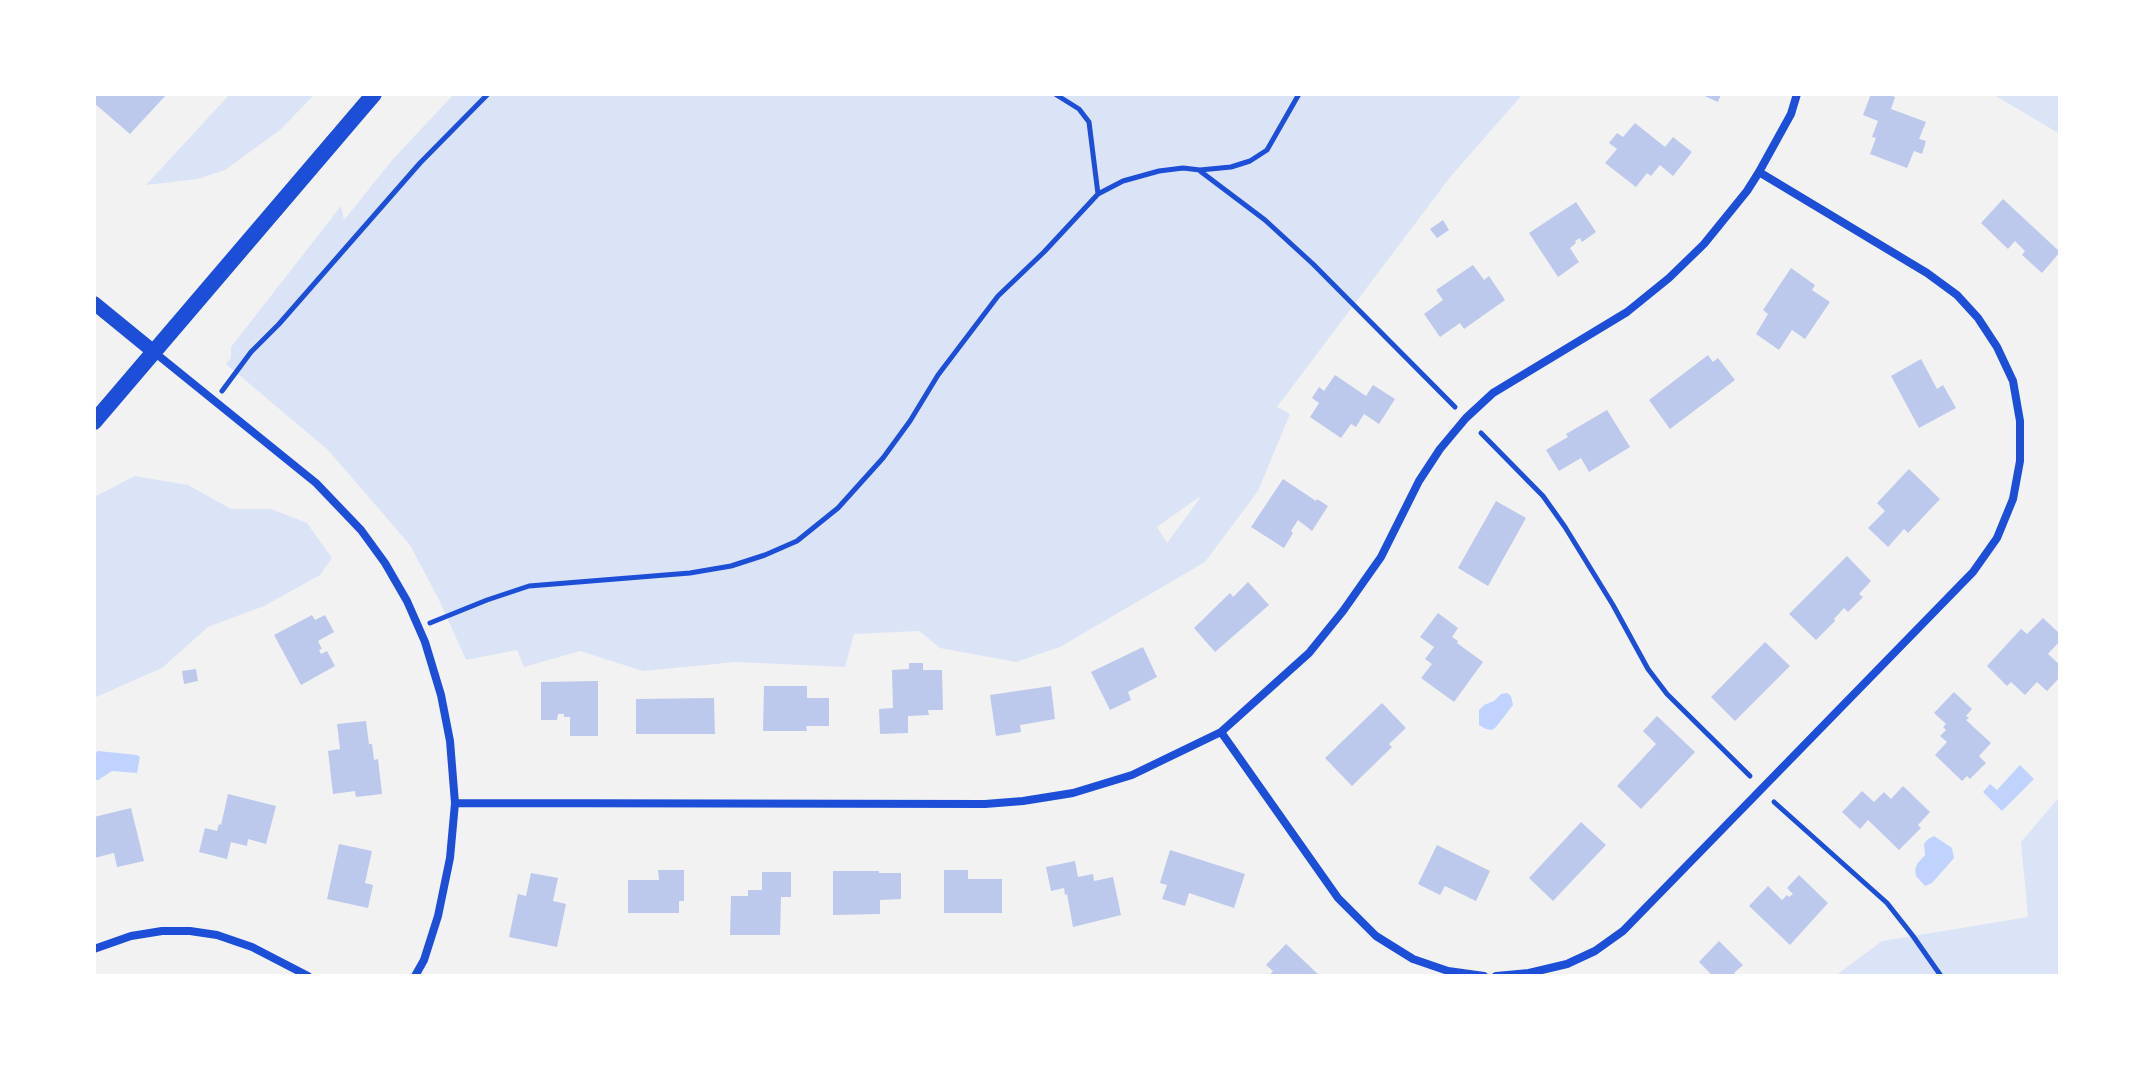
<!DOCTYPE html>
<style>
body{margin:0}
#map{position:relative;width:2154px;height:1070px;overflow:hidden;background:#f2f2f2;font-family:"DM Sans",sans-serif}
canvas{display:block}
.frame{position:absolute;inset:0;border:96px solid #fff;pointer-events:none}
</style>
<div id="map">
<canvas width="2154" height="1070"></canvas>
<div class="frame"></div>
</div>
<script>
const ctx = document.querySelector('canvas').getContext('2d');
ctx.lineJoin = 'round';
function fill(path, color) { ctx.fillStyle = color; ctx.fill(path, 'evenodd'); }
const shape = rows => new Path2D(rows.map(r => 'M' + r).join(''));
function trace(path, color, width, dash) { ctx.strokeStyle = color; ctx.lineWidth = width; ctx.lineCap = dash ? 'butt' : 'round'; ctx.setLineDash(dash || []); ctx.stroke(path); }
const green = shape([
 [230,94,315,94,280,130,225,170,198,179,146,185],
 [454,94,1523,94,1451,176,1277,407,1290,414,1258,491,1205,562,1060,647,1016,662,940,648,919,631,854,634,845,667,736,662,643,671,580,651,524,667,517,650,466,660,440,602,410,545,328,450,226,364,231,358,231,347,341,206,344,220,393,159],
 [1199,497,1200,498,1167,543,1157,527],
 [2060,94,2060,134,1994,95,1994,94],
 [135,476,188,485,231,509,271,509,307,523,332,558,320,575,264,606,208,627,162,668,94,698,94,497],
 [2060,796,2060,976,1835,976,1882,941,2028,917,2021,842]
]);
const water = shape([
 [1507,693,1511,696,1513,705,1496,727,1492,730,1486,729,1479,725,1479,710,1484,705,1494,701,1501,694],
 [98,751,137,755,140,757,137,773,112,771,98,780,95,780,94,755],
 [2020,765,2034,779,2002,811,1983,792,1990,784,1997,790],
 [1934,836,1952,848,1954,858,1932,883,1925,886,1916,876,1915,870,1917,864,1925,855,1924,844,1928,839]
]);
const building = shape([
 [94,94,167,94,130,134,94,103],
 [1700,94,1721,94,1718,102],
 [1871,94,1887,94,1895,97,1891,109,1926,122,1919,139,1926,141,1922,154,1914,151,1907,168,1870,154,1876,138,1872,137,1878,121,1863,115],
 [1635,123,1665,147,1673,137,1692,152,1673,176,1660,165,1651,176,1647,173,1636,187,1605,163,1617,149,1609,143,1617,133,1623,137],
 [2003,199,2060,252,2042,273,2022,255,2025,251,2015,241,2008,249,1981,223],
 [1576,202,1596,232,1582,242,1580,238,1575,241,1576,243,1570,248,1579,262,1558,277,1529,233],
 [1443,220,1449,230,1437,238,1430,229],
 [1473,265,1484,280,1489,276,1505,300,1464,329,1460,323,1440,337,1424,314,1443,300,1436,290],
 [1791,268,1815,285,1812,290,1830,302,1805,339,1792,330,1779,350,1756,334,1768,314,1763,310],
 [1708,355,1713,362,1718,358,1735,380,1670,429,1649,400],
 [1921,359,1937,389,1943,385,1956,408,1919,428,1891,376],
 [1335,375,1366,396,1373,385,1395,399,1379,424,1364,414,1356,427,1351,424,1341,438,1310,417,1319,403,1312,398,1319,387,1324,391],
 [1607,410,1630,447,1589,472,1581,458,1559,471,1546,450,1568,437,1566,434],
 [1909,469,1940,499,1908,533,1904,529,1888,547,1868,528,1885,511,1877,503],
 [1283,479,1316,501,1317,499,1328,506,1312,531,1298,520,1291,531,1293,533,1284,548,1251,527],
 [1496,501,1526,518,1488,586,1458,568],
 [1847,556,1871,581,1859,594,1863,597,1848,612,1844,608,1834,619,1835,621,1816,640,1789,614],
 [1248,582,1269,605,1215,652,1194,628,1230,593,1233,597],
 [1438,613,1458,628,1452,637,1458,641,1457,643,1483,662,1454,702,1421,678,1432,664,1425,659,1434,647,1420,637],
 [312,615,315,620,325,615,334,632,318,641,322,649,319,650,321,654,327,651,335,666,301,685,274,635],
 [2043,618,2060,634,2060,641,2048,654,2060,665,2060,677,2047,691,2037,682,2025,695,2011,682,2007,686,1987,666,2021,629,2027,634],
 [1765,642,1790,666,1735,721,1711,697],
 [1143,647,1157,677,1128,692,1131,700,1110,710,1091,672],
 [909,663,923,663,923,670,942,670,943,710,928,710,929,715,908,716,908,733,880,734,879,709,893,708,892,670,909,669],
 [196,669,198,681,184,684,182,671],
 [598,681,598,736,570,736,570,717,564,717,564,714,558,714,557,720,541,720,541,682],
 [764,686,807,686,807,698,829,698,829,726,806,726,807,731,763,731],
 [1051,686,1055,719,1020,725,1021,732,996,736,990,695],
 [1954,692,1972,709,1966,716,1969,718,1966,720,1991,743,1979,756,1986,763,1970,779,1967,776,1962,781,1935,755,1947,742,1940,736,1946,730,1943,727,1946,724,1934,713],
 [714,698,715,734,636,734,636,699],
 [1382,703,1406,728,1389,744,1392,747,1352,786,1325,758],
 [1657,716,1695,752,1641,809,1617,786,1656,744,1643,731],
 [366,721,369,744,372,744,374,760,378,759,382,794,356,797,355,791,333,794,328,751,340,749,337,724],
 [1903,786,1930,812,1918,825,1921,828,1899,850,1868,820,1860,829,1842,812,1862,791,1874,802,1884,792,1891,799],
 [228,794,276,806,266,844,248,839,247,846,231,842,227,859,199,852,205,828,217,831,219,824,221,825],
 [131,808,144,861,117,867,114,853,94,858,94,817],
 [1581,822,1606,845,1553,901,1529,878],
 [339,844,372,851,365,883,373,885,368,908,327,899],
 [1437,845,1490,871,1476,901,1445,886,1440,895,1418,884],
 [1170,850,1245,874,1234,908,1189,893,1185,906,1162,899,1167,885,1160,883],
 [1075,861,1078,877,1093,874,1094,881,1113,877,1121,915,1073,927,1067,894,1065,895,1064,888,1051,891,1046,867],
 [658,870,684,870,684,901,679,901,679,913,628,913,628,880,659,880],
 [944,870,968,870,968,879,1002,879,1002,913,944,913],
 [833,871,879,871,879,873,901,873,901,899,880,900,880,914,833,915],
 [762,872,791,872,791,897,781,897,780,935,730,935,731,896,748,896,748,890,762,890],
 [531,873,558,878,553,901,566,904,557,947,509,937,518,894,526,896],
 [1799,875,1828,903,1790,945,1749,906,1768,886,1782,900,1787,895,1789,897,1793,894,1787,888],
 [1719,941,1743,965,1734,973,1737,976,1709,976,1711,974,1699,962],
 [1286,944,1320,976,1269,976,1273,971,1266,965]
]);
const path = shape([
 [1055,94,1079,109,1089,122,1098,194],
 [1200,171,1265,220,1313,264,1455,407],
 [222,391,251,352,279,324,420,163,488,94],
 [1481,433,1543,496,1565,527,1613,605,1648,669,1667,694,1750,776],
 [430,623,487,600,529,586,690,573,731,566,765,555,797,541,838,508,883,458,910,421,938,375,998,296,1044,252,1098,194,1123,181,1159,171,1183,168,1200,170,1231,167,1250,161,1267,150,1299,94],
 [1774,802,1887,903,1913,936,1941,976]
]);
const minor = shape([
 [154,352,316,483,361,530,385,563,407,601,425,642,441,695,450,741,455,803,450,858,438,916,424,960,415,976],
 [1221,732,1338,898,1376,936,1413,959,1448,971,1484,976],
 [455,803,985,804,1023,801,1073,793,1132,775,1221,732,1309,653,1343,611,1381,557,1419,481,1440,449,1466,418,1493,393,1627,312,1669,278,1704,244,1747,191,1759,172,1791,114,1797,94],
 [94,949,131,936,162,931,190,931,217,935,252,947,308,976],
 [1496,976,1529,973,1567,964,1595,951,1623,931,1973,572,1997,538,2013,499,2020,461,2020,421,2013,381,1997,347,1978,318,1957,295,1927,273,1759,172]
]);
const tertiary = shape([
 [94,303,154,352]
]);
const secondary = shape([
 [94,422,374,94]
]);
fill(green, '#dbe4f7');
fill(water, '#bfd3fe');
fill(building, '#bdc9ec');
trace(path, '#1d4ed8', 5);
trace(minor, '#1d4ed8', 8);
trace(tertiary, '#1d4ed8', 14);
trace(secondary, '#1d4ed8', 16);
</script>
